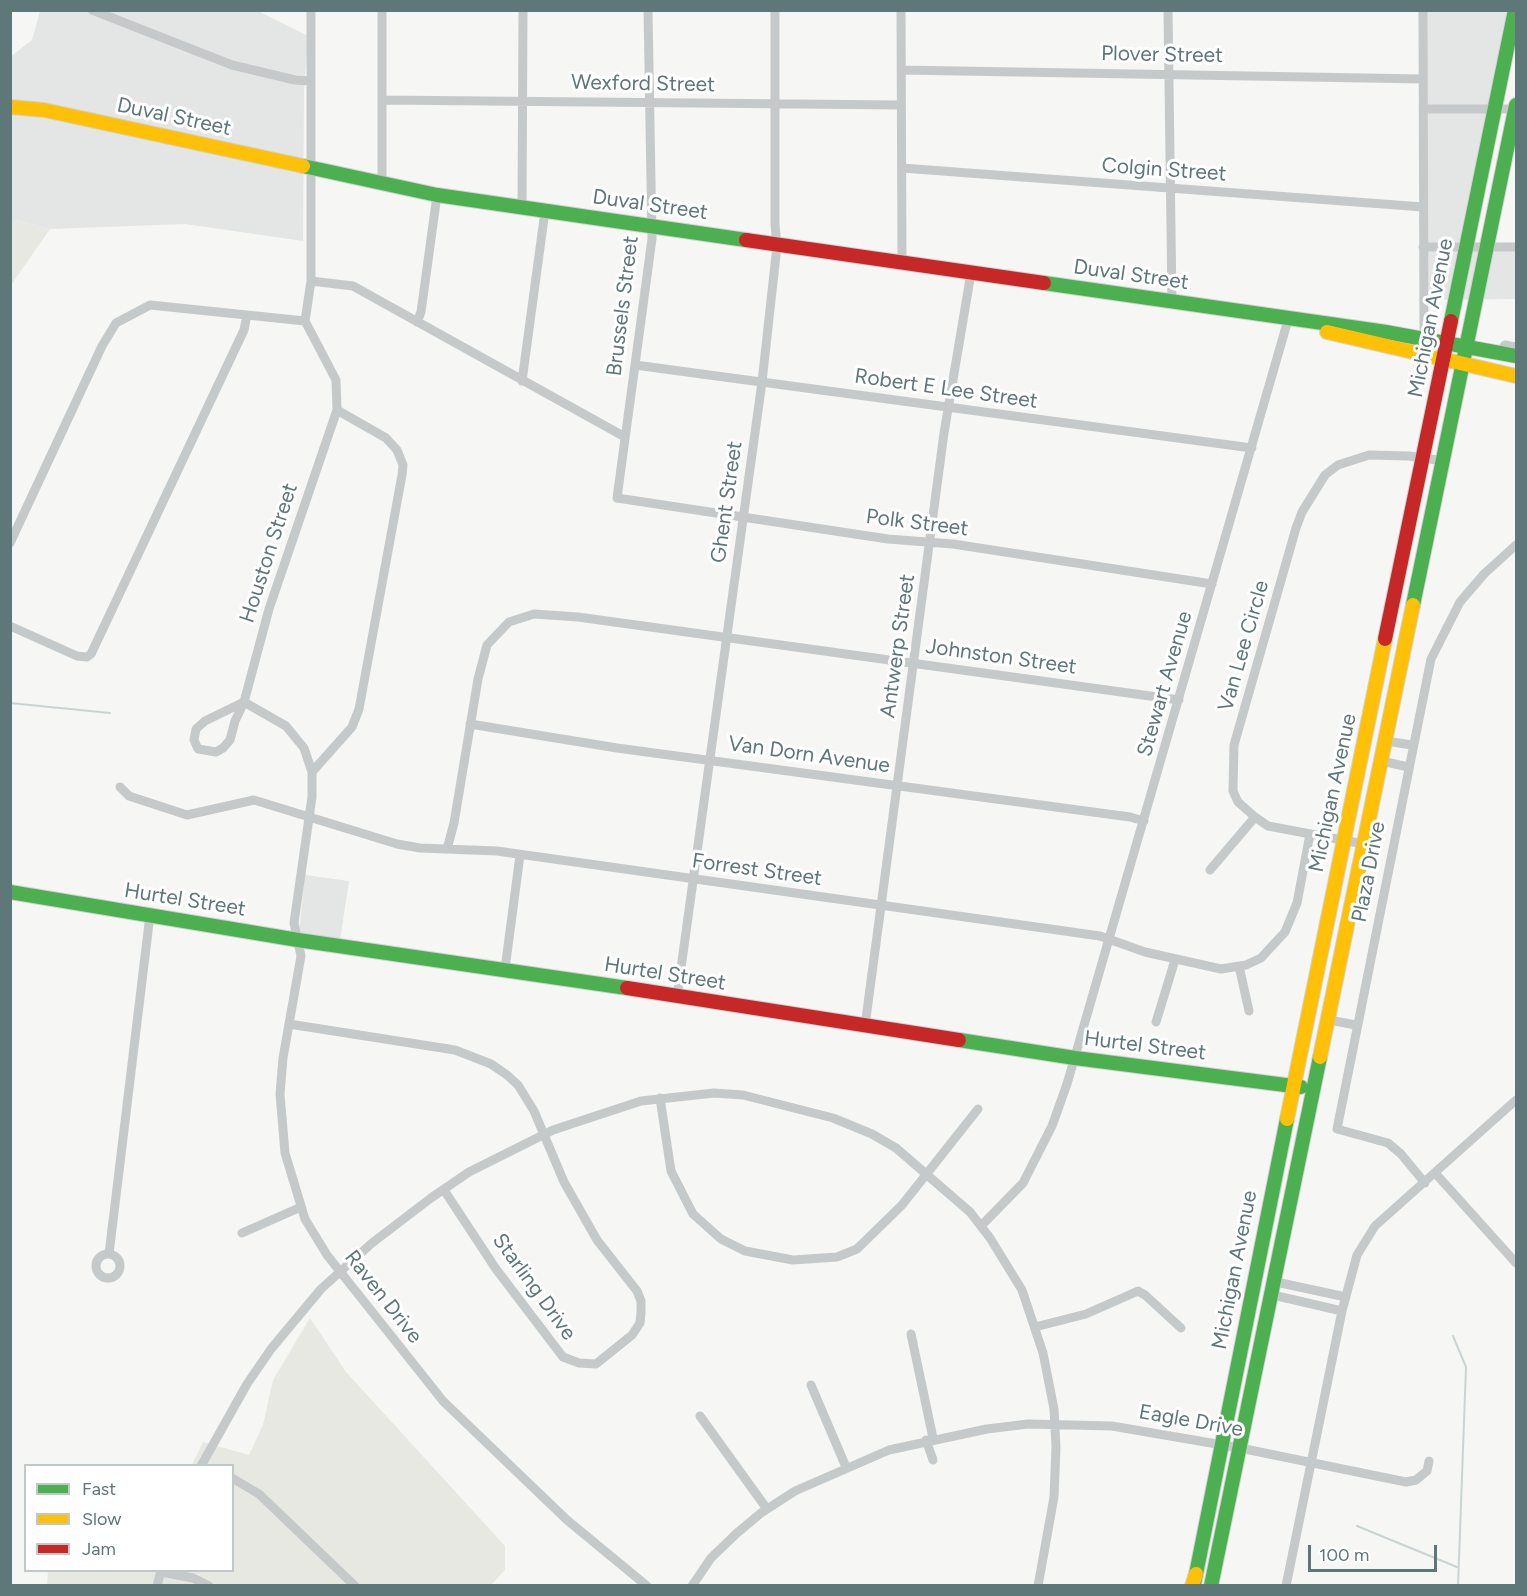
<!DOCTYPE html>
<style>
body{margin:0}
#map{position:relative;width:1527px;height:1596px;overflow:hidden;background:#f6f6f5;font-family:Figtree,sans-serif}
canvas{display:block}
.frame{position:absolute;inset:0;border:12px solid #5e7779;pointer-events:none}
.legend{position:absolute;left:24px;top:1464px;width:210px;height:108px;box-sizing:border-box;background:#fff;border:2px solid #bfc9c9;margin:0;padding:8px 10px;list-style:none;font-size:18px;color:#5e7779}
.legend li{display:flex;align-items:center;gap:12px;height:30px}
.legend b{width:30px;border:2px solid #bfc9c9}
.scale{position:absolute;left:1308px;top:1545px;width:129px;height:27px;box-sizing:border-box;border:3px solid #5e7779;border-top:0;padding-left:8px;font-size:18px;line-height:21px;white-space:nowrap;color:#5e7779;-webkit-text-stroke:4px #fff;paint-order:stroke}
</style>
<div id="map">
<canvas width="1527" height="1596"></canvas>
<div class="frame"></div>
<ul class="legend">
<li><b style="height:8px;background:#4caf50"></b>Fast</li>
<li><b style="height:8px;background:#ffc107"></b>Slow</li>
<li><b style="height:8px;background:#c62828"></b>Jam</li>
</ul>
<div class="scale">100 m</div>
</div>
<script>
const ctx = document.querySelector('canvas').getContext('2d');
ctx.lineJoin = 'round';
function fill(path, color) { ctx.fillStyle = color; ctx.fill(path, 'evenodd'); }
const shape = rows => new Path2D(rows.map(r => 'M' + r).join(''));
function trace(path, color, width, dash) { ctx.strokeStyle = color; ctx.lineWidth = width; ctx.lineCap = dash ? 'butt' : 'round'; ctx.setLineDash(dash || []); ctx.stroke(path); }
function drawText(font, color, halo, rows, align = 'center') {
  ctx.font = font + ' Figtree,sans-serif'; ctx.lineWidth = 6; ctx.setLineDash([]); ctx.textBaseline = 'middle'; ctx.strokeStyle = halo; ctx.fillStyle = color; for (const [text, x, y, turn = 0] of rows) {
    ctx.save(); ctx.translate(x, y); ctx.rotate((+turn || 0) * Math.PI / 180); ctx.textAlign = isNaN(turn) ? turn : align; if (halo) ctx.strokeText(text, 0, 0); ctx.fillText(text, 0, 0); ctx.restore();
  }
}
const built = shape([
 [40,11,258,11,308,36,304,90,303,241,185,224,50,229,11,219,10,57,32,40],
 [1423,11,1515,11,1467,247,1516,247,1516,299,1424,300],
 [305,875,349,881,340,941,299,933]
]);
const green = shape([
 [11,219,50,229,11,285,10,219],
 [310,1318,346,1372,505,1546,505,1570,491,1585,47,1586,48,1571,232,1570,232,1466,192,1465,203,1442,249,1455,263,1425,273,1380]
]);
const stream = shape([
 [10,703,110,713],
 [1453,1336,1466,1367,1458,1586],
 [1357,1526,1457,1567]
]);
const street = shape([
 [92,10,232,65,295,80,310,81],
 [648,10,652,239,617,498,888,539,953,544,1212,584],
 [901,10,902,263],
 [1168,10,1172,302],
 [1423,10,1424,339],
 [901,70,1423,79],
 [383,100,901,105],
 [1423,109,1516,109],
 [902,168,1423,207],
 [382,184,382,10],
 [522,208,523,10],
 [1423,247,1516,247],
 [311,281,353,286,625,437],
 [305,321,336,380,337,410,269,609,244,702,286,726,304,748,312,772,312,797,294,923,301,956,283,1058,280,1094,285,1153,305,1219,327,1255,443,1401,567,1520,647,1586],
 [305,321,311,281,311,10],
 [417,322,421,312,437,195],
 [1499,353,1505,345,1516,347],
 [635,365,1252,448],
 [522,381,545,211],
 [10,543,102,346,116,323,150,305,305,321],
 [10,626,77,656,87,657,91,654,244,330,247,315],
 [244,702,235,721,230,740,223,748,216,752,198,749,194,740,196,729,205,721,244,702],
 [470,724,617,748,1130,817,1144,821],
 [1386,741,1412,745],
 [1382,761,1408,767],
 [312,772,352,727,359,709,402,475,403,465,397,450,386,438,337,410],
 [120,787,129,796,187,815,254,800,397,844,420,848,497,851,1100,936,1145,952,1221,969,1246,965,1261,958,1285,932,1297,903,1310,834],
 [1364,844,1268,826,1255,817,1238,802,1233,791,1234,745,1296,528,1302,512,1325,475,1338,465,1369,455,1409,456,1444,461],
 [447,849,454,823,478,679,487,645,509,622,534,614,578,617,1179,700],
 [1210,870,1255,817],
 [1239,966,1249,1011],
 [505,969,520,855],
 [677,997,762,382,777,246,775,224,775,10],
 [1329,1020,1356,1025],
 [1156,1022,1175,960],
 [289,1024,455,1050,491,1064,507,1075,518,1085,534,1111,564,1182,597,1240,637,1291,641,1301,641,1313,640,1323,632,1335,596,1364,579,1363,563,1357,496,1269,444,1190],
 [865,1026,944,433,971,273],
 [660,1098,671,1171,693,1214,721,1239,745,1251,793,1260,837,1257,857,1249,902,1205,978,1109],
 [1436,1174,1516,1263],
 [1425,1183,1401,1154,1388,1143,1337,1129,1431,659,1460,602,1484,574,1516,545],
 [981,1226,1023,1183,1052,1126,1067,1084,1288,320],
 [242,1233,301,1207],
 '96 1266a12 12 0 1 1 24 0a12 12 0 1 1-24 0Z',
 [109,1254,150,915],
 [1276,1282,1346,1297],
 [1273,1295,1342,1311],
 [1035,1327,1086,1314,1138,1291,1145,1295,1181,1328],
 [911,1334,933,1438],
 [811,1385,846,1467],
 [700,1416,767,1509],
 [926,1440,933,1460],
 [201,1466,247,1384,271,1349,321,1289,372,1243,431,1198,469,1172,553,1130,641,1101,714,1093,743,1095,833,1118,872,1134,896,1148,970,1212,990,1238,1022,1290,1043,1353,1054,1409,1056,1447,1054,1497,1038,1586],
 [232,1478,259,1494,355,1586],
 [161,1572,193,1578,209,1586],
 [157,1586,161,1570],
 [692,1586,711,1558,737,1533,761,1513,795,1491,889,1450,987,1429,1028,1424,1112,1426,1240,1448,1406,1482,1416,1480,1427,1471,1429,1461],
 [1286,1586,1342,1311,1357,1255,1375,1226,1516,1100]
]);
const fast = shape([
 [303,166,437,195,746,240],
 [1044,283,1386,332,1516,356],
 [1451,321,1515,10],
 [1413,605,1516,105],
 [10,892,298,940,627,988],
 [959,1040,1075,1058,1301,1087],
 [1194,1584,1287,1119],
 [1211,1586,1320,1057]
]);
const slow = shape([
 [10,107,44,110,303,166],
 [1327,332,1516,376],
 [1320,1057,1413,605],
 [1287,1119,1385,639],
 [1192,1586,1196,1574]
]);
const jam = shape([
 [746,240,1044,283],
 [1385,639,1451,321],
 [627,988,959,1040]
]);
const streetNames = [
 ["Plover Street",1162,55,1],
 ["Wexford Street",643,84,1],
 ["Duval Street",174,117,12],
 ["Colgin Street",1164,170,4],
 ["Duval Street",650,205,8],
 ["Duval Street",1131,275,8],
 ["Brussels Street",623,306,-83],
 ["Michigan Avenue",1431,318,-79],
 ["Robert E Lee Street",946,389,8],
 ["Ghent Street",727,502,-82],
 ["Polk Street",917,523,7],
 ["Houston Street",269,553,-72],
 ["Antwerp Street",898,646,-82],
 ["Van Lee Circle",1244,646,-74],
 ["Johnston Street",1001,657,8],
 ["Stewart Avenue",1165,684,-74],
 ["Van Dorn Avenue",809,755,8],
 ["Michigan Avenue",1333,793,-78],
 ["Forrest Street",757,870,8],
 ["Plaza Drive",1369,872,-79],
 ["Hurtel Street",185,900,9],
 ["Hurtel Street",665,974,9],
 ["Hurtel Street",1145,1046,7],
 ["Michigan Avenue",1235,1270,-79],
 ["Starling Drive",534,1287,54],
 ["Raven Drive",383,1297,52],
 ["Eagle Drive",1191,1421,10]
];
fill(built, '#e4e6e5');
fill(green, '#e7e8e2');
trace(stream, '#c8d5d4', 2);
trace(fast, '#d1d3d2', 16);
trace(slow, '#d1d3d2', 16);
trace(jam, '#d1d3d2', 16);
trace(street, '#c6c9ca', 9);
trace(fast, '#4caf50', 14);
trace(slow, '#ffc107', 14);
trace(jam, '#c62828', 14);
drawText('21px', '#5e7779', '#fff', streetNames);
</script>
